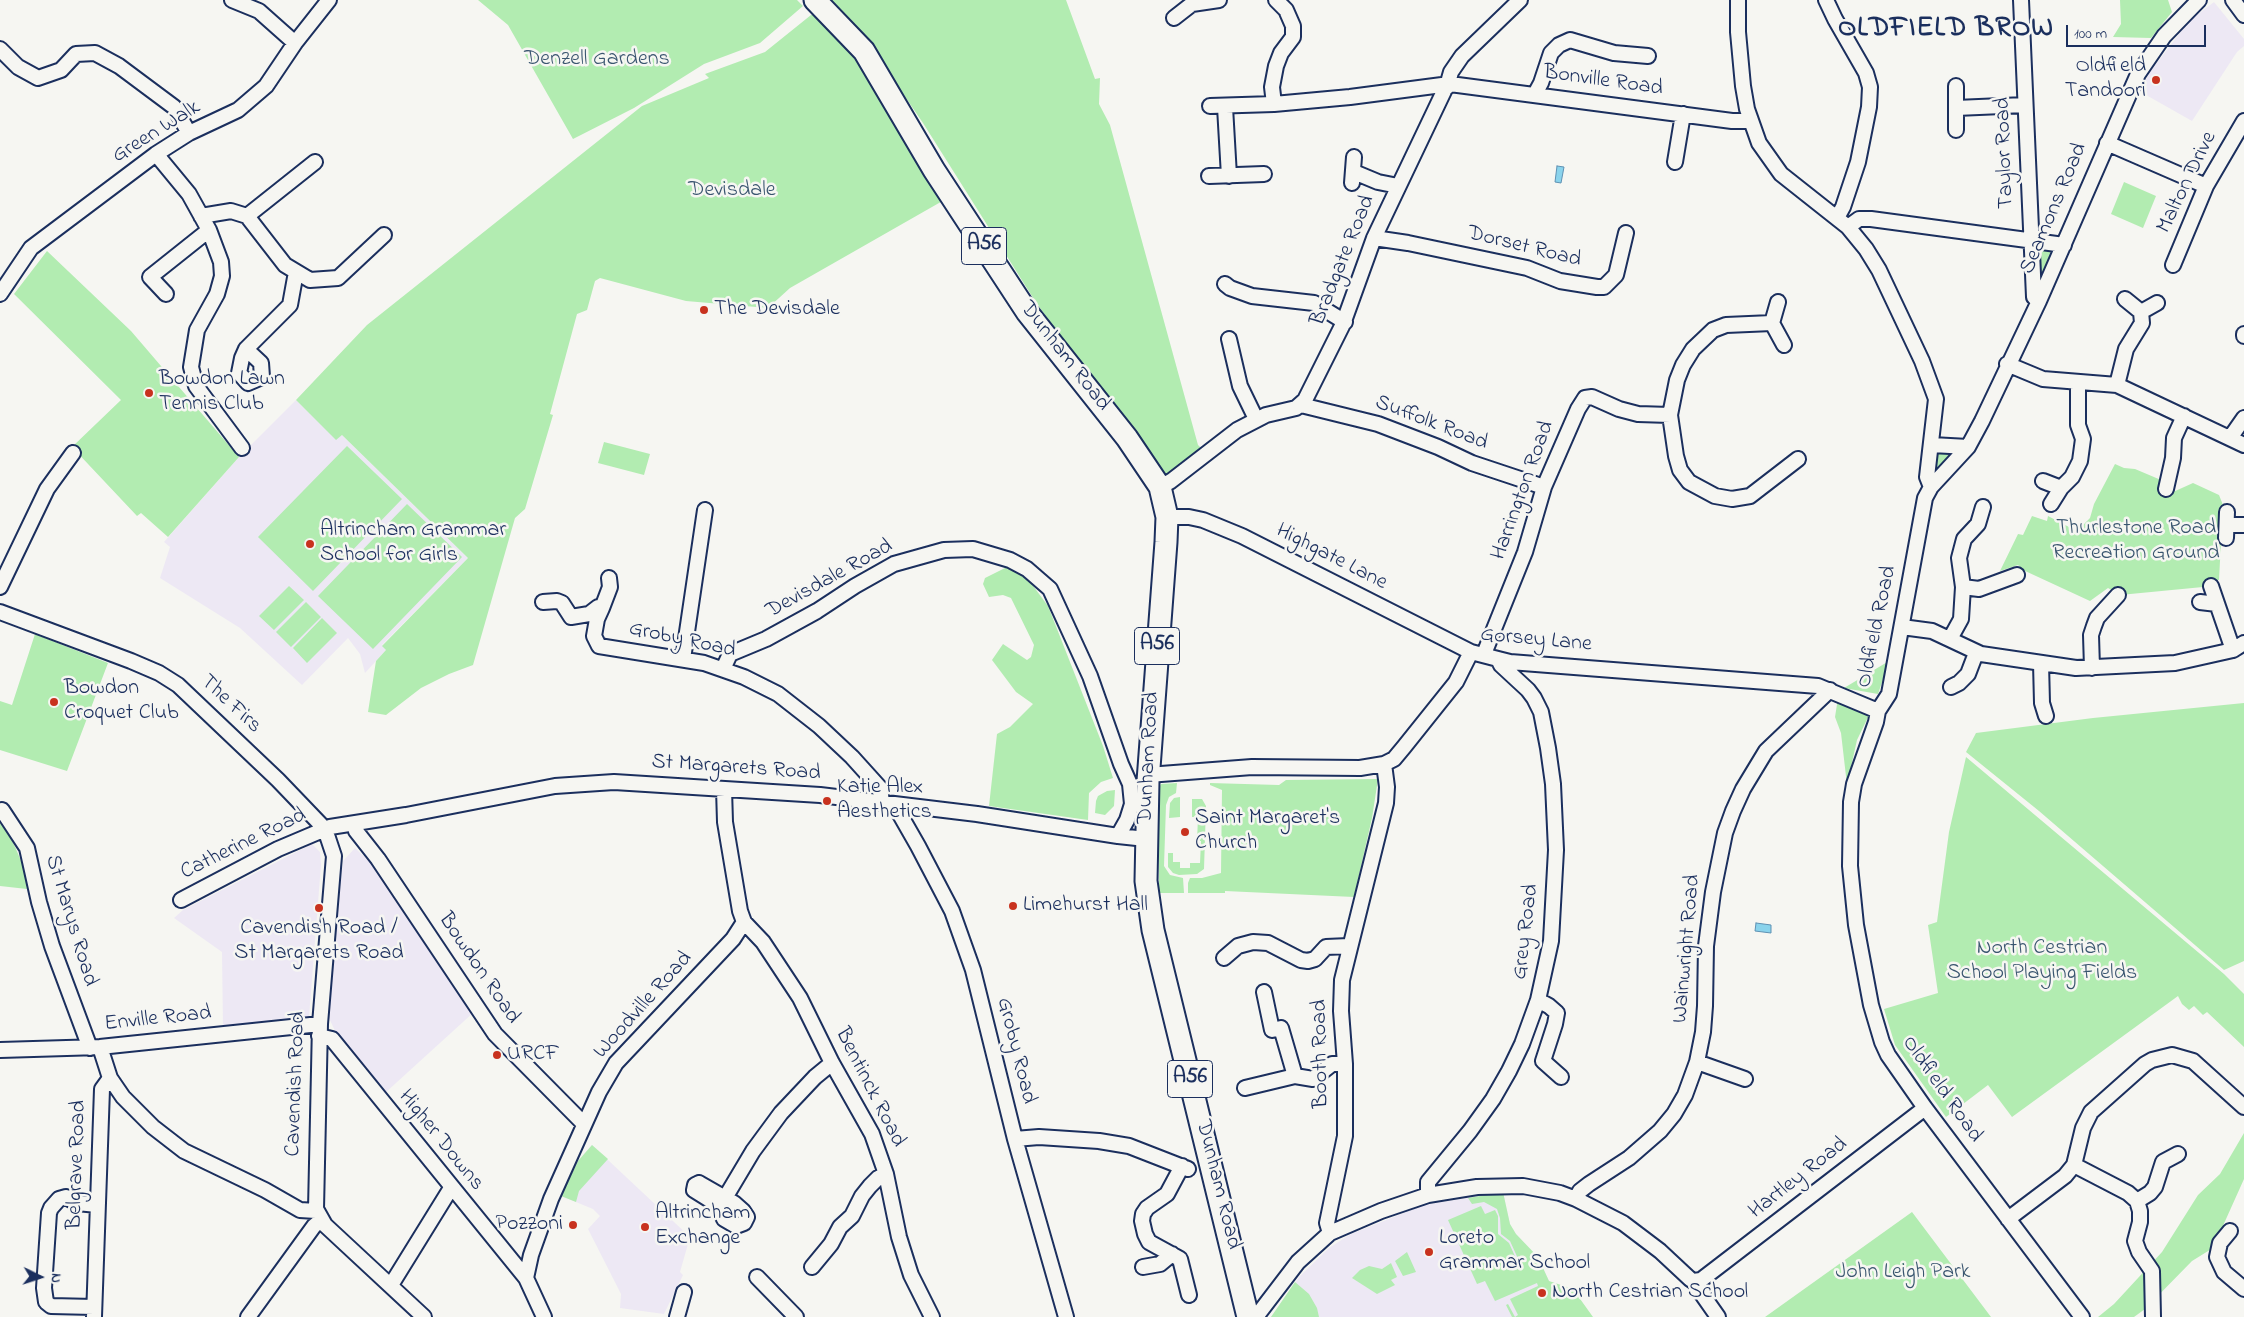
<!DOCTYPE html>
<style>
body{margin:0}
#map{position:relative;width:2244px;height:1317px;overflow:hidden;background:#f6f6f2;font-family:"Indie Flower",sans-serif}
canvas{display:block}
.north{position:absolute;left:15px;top:1252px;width:50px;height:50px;-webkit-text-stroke:4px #f6f6f2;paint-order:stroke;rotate:94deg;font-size:14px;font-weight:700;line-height:20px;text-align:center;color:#1b2f5e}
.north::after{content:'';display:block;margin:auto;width:18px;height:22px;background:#1b2f5e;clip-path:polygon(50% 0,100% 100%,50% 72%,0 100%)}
.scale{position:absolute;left:2066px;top:25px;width:140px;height:22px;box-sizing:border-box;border:2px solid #1b2f5e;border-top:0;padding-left:6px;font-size:15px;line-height:18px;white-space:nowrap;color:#1b2f5e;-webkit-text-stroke:4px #f6f6f2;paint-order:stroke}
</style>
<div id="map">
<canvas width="2244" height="1317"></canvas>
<div class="north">N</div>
<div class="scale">100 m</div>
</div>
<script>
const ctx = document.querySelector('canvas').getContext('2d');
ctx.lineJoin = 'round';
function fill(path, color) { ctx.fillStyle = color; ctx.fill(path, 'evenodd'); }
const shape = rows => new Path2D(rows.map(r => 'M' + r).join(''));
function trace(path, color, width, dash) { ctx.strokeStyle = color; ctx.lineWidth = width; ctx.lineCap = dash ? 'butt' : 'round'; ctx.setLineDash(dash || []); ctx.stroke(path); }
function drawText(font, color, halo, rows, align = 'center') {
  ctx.font = font + ' "Indie Flower",sans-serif'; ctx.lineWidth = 5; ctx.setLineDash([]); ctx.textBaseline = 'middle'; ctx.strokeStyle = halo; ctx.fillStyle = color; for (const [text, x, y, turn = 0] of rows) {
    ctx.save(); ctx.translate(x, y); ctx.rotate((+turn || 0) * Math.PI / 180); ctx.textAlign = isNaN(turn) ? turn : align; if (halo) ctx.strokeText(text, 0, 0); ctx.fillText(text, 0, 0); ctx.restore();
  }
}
const built = shape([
 [2214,2,2244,39,2244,46,2237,52,2192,121,2139,91,2150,72,2189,21],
 [296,400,336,439,342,435,468,558,382,645,386,650,365,673,360,654,348,638,302,685,240,628,160,578,170,547,164,542,239,457],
 [312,844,320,852,321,865,309,1017,223,1028,222,952,174,918,183,910],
 [355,848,373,865,474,1012,385,1093,336,1033,329,1018,329,987,343,861],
 [592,1145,690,1237,680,1272,683,1275,664,1314,620,1308,621,1294,588,1229,600,1216,593,1209,561,1196,578,1161],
 [1503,1192,1510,1224,1516,1234,1538,1257,1549,1281,1577,1317,1271,1317,1300,1276,1329,1248,1351,1234,1424,1205]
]);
const green = shape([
 [478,0,797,0,803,6,760,43,704,64,634,108,573,139,508,25],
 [829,0,1066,0,1095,79,1100,78,1099,104,1110,125,1198,445,1202,449,1162,479,1035,301,923,123,873,50],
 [2120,0,2168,0,2172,12,2151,38,2113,37,2121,24],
 [811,15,814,15,862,58,946,199,790,288,768,308,686,301,600,278,595,281,587,310,577,314,550,414,553,415,525,509,515,518,473,665,449,674,421,688,386,715,368,712,376,661,386,650,382,646,468,558,342,435,336,440,296,400,367,325,642,106,709,78,705,74,765,52],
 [2124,182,2156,196,2143,228,2111,214],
 [2040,249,2052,252,2040,282,2039,253],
 [47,251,131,331,239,457,168,537,141,513,137,516,72,447,121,400,14,294],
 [604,442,650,454,644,475,598,463],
 [1932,445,1968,447,1931,487],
 [347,446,402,499,313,591,258,537],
 [2115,464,2124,468,2135,469,2161,480,2158,487,2162,497,2193,483,2219,495,2225,510,2219,521,2217,532,2221,542,2219,580,2209,580,2206,585,2203,587,2120,595,2108,588,2090,601,2023,570,2018,565,2000,571,2018,534,2023,535,2032,516,2047,521,2048,516,2069,527,2083,525,2090,518,2094,504],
 [407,504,462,557,373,649,318,596],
 [1009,566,1028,579,1048,606,1103,746,1113,778,1101,782,1089,793,1088,820,989,806,997,734,1010,727,1033,704,1016,692,992,660,1003,644,1027,660,1031,657,1034,645,1011,598,1003,595,989,597,983,584,985,578],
 [289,586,304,600,274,630,259,616],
 [306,602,321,617,291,647,276,632],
 [322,618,337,633,307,663,293,648],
 [35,634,108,663,67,771,0,750,0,701,12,705],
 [1889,661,1878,694,1844,688],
 [1838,698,1874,705,1857,740,1847,785,1841,733,1835,717],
 [2244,703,2244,961,2224,970,2039,811,1966,752,1976,733,2093,718],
 [1966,757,2224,974,2244,994,2244,1047,2207,1012,2203,1015,2194,1006,2189,1010,2182,1004,2178,996,2012,1117,1988,1085,1946,1117,1895,1045,1884,1009,1938,993,1928,925,1937,922,1949,832],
 [1378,779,1372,818,1354,897,1225,891,1225,893,1188,893,1188,883,1190,878,1202,878,1221,873,1222,790,1210,785,1210,783,1279,785,1286,780],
 [1177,783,1176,793,1169,797,1166,805,1164,866,1170,875,1183,878,1184,893,1159,893,1159,788,1161,784],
 [1115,790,1114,806,1105,815,1095,813,1096,801,1098,796,1107,791],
 [1180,797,1180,817,1169,818,1170,803,1174,798],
 [1192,799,1202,799,1206,806,1204,869,1197,874,1179,875,1173,873,1168,867,1168,853,1173,853,1173,862,1180,862,1180,868,1190,868,1190,863,1200,863,1201,841,1197,841,1198,817,1192,817],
 [0,823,7,831,16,849,24,868,27,889,0,886],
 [2244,1133,2244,1179,2213,1248,2192,1261,2145,1309,2134,1317,2098,1317,2114,1304,2162,1252,2198,1195,2220,1174],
 [592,1145,608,1159,579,1191,576,1202,561,1196,578,1161],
 [1503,1192,1510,1224,1516,1234,1538,1257,1549,1281,1573,1289,1593,1317,1512,1317,1506,1305,1508,1304,1515,1317,1518,1315,1510,1299,1538,1286,1537,1283,1495,1301,1485,1281,1477,1284,1448,1220,1481,1206,1485,1214,1495,1210,1498,1216,1498,1234,1509,1243,1518,1263,1520,1263,1510,1241,1501,1234,1500,1218,1497,1209,1484,1202,1472,1204,1468,1198],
 [1912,1212,1991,1317,1765,1317],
 [1407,1252,1416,1272,1403,1276,1395,1261],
 [1391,1263,1397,1277,1391,1280,1395,1285,1377,1294,1352,1278,1360,1270,1369,1266,1382,1269],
 [1295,1282,1309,1294,1317,1308,1319,1317,1271,1317]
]);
const water = shape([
 [1557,166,1564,167,1561,183,1555,182,1557,166],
 [1756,923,1771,925,1771,933,1755,931,1756,923]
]);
const minor = shape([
 [232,0,259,11,295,43],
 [1738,0,1738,32,1743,86,1747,109,1759,143,1781,174,1848,227,1866,249,1879,270,1922,361,1936,399,1927,477,1931,487],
 [1826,0,1835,19,1866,73,1870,87,1869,107,1858,162,1843,207,1837,218],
 [2021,0,2034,297,2039,301],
 [2233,0,2244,15],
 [1174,18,1192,4,1219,0],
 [0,49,18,67,38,78,61,70,76,54,95,53,119,66,174,107,189,133],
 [1450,84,1732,121,1751,121],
 [1450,84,1449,79,1451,72,1462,56,1520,0],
 [1956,86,1956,130],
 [1535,94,1541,83,1551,53,1559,45,1570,40,1614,53,1648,56],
 [1274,104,1272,87,1276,66,1281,53,1293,37,1293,26,1286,10,1276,0],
 [1210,106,1274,104,1350,97,1442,85,1447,86],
 [1225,107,1229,176],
 [1956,108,2025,105],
 [2107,143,2206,186],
 [156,154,189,194,209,230,221,262,222,276,217,294,197,330,191,367,196,386,242,448],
 [1675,162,1683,114],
 [1354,172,1378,182,1398,186],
 [1209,176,1264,174],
 [1352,183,1354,157],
 [201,216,231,211,247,216,285,265,310,280,338,278,384,235],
 [247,216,315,162],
 [1848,227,1859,219,1871,219,2064,245],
 [1374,238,1408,243,1527,268,1560,281,1597,287,1604,287,1616,275,1626,233],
 [2173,265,2206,186,2244,121],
 [1225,284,1230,288,1252,296,1314,303,1345,322],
 [0,294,31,248,156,154,189,133,238,110,266,86,295,43,329,0],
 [166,294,150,277,209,230],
 [2125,299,2141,312],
 [1778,302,1772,323,1784,345],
 [1772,323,1726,325,1713,330,1693,349,1683,365,1677,380,1670,415,1676,456,1680,470,1689,482,1715,496,1732,499,1750,496,1798,459],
 [2244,334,2244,336],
 [1229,339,1240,386,1256,419],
 [246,349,261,363,262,377,248,383,239,373,242,358,246,349,290,305,296,272],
 [2007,364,2043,379,2117,385,2244,445],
 [2117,385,2126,349,2142,323,2141,312,2157,303],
 [1301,405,1378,424,1438,447,1472,463,1544,487],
 [2230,438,2244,418],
 [1932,445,1968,447],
 [2043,481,2061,488],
 [1160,487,1171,481,1237,430,1266,415,1296,408,1305,400,1343,324,1374,238,1445,89,1450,84],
 [2166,489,2173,458,2174,438,2184,416],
 [2051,504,2061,488,2072,477,2080,461,2083,439,2078,425,2078,382],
 [1167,517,1189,517,1203,520,1242,536,1471,652,1498,659,1510,662,1818,686,1878,711],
 [2227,525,2244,525],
 [2226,538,2227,512],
 [2211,586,2233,650],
 [0,587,47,489,73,453],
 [1963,587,1979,589,2017,575],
 [543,602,557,601,562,603,571,617,589,614,598,607,602,608,597,619,594,636,599,646,704,663,744,677,778,694,819,726,852,757,880,788,882,802],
 [2200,602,2217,604],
 [602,608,610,587,609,578],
 [0,612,131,661,159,673,178,685,278,780,325,829,334,856,320,1024,316,1209,325,1225,424,1317],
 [1902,627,1932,631,1981,654,2076,668,2175,663,2233,650,2244,643],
 [1950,639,1961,619,1963,587,1959,558,1964,539,1978,524,1983,507],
 [1484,654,1525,552,1544,487,1578,409,1585,398,1592,397,1619,409,1638,414,1670,415],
 [683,659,705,510],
 [2041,663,2042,703,2046,716],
 [2092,668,2091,635,2094,626,2097,618,2118,595],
 [723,669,730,654,766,639,817,611,855,586,894,564,944,550,973,549,1010,560,1027,569,1050,589,1090,676,1121,764,1130,784,1132,804,1127,820,1118,836],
 [1951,687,1959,683,1968,674,1976,653],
 [1148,775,1252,767,1360,768,1384,764,1394,759,1404,747,1456,682,1471,652],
 [724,789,725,822,740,911,744,922,763,942,800,998,832,1063,872,1134,886,1174,899,1237,911,1275,932,1317],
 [898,805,898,811,918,846,952,911,973,970,1015,1139,1066,1317],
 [2,810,27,848,39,902,52,946,90,1048],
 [354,824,356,831,378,859,495,1034,584,1124],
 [181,900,278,849,330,827,406,815,555,786,614,782,820,795,977,814,1118,836,1146,839],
 [1224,958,1238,946,1253,942,1268,943,1301,960,1308,961,1315,959,1326,947,1349,946],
 [1264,992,1272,1030,1281,1028,1295,1076],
 [1538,1000,1549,1006,1557,1013,1555,1024,1543,1061,1561,1077],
 [319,1036,332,1039,526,1278,544,1317],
 [100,1047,110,1078,123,1097,153,1127,184,1151,265,1190,300,1210,316,1211],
 [0,1050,100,1047,320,1024],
 [1697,1062,1745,1079],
 [1245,1088,1295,1076,1313,1079,1332,1064,1345,1064],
 [1015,1139,1039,1137,1099,1141,1129,1146,1188,1169],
 [2074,1165,2128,1193,2137,1201,2140,1211,2140,1222,2135,1241,2139,1252,2152,1271,2153,1317],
 [1182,1166,1167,1194,1147,1208,1143,1214,1142,1221,1145,1234,1149,1242,1180,1259,1189,1295],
 [699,1183,734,1203,743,1211,747,1217,744,1223,736,1226,724,1219,718,1205,694,1190,695,1185,699,1183],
 [1428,1195,1428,1182,1470,1131,1493,1099,1509,1071,1522,1044,1538,1000,1551,941,1556,850,1553,784,1548,748,1541,712,1534,698,1528,690,1501,665,1498,659],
 [1576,1199,1580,1191,1589,1184,1629,1158,1660,1131,1674,1114,1685,1095,1697,1062,1703,1032,1705,1006,1706,946,1713,892,1725,833,1733,811,1743,789,1766,751,1830,690],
 [2137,1201,2150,1193,2155,1187,2163,1162,2178,1154],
 [718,1205,725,1198,753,1151,781,1113,815,1077,832,1063],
 [2008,1219,2065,1176,2074,1165,2083,1128,2091,1112,2145,1064,2152,1060,2172,1055,2193,1061,2244,1107],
 [2230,1231,2220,1243,2217,1257,2224,1272,2244,1289],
 [1330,1233,1327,1223,1345,1136,1345,1064,1341,1011,1342,980,1386,803,1387,787,1384,764],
 [812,1267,831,1244,840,1227,852,1216,862,1196,870,1186,878,1178,886,1174],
 [1143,1267,1160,1264,1172,1254],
 [757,1277,796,1317],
 [526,1278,531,1255,551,1199,599,1092,616,1063,733,939,744,922],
 [1697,1281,1697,1287,1718,1317],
 [391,1285,451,1188],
 [94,1307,51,1306,46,1302,44,1288,49,1213,51,1208,59,1199,66,1197,77,1203,97,1205],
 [94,1317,102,1089,110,1078],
 [248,1317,314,1226,321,1220],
 [677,1317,684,1292],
 [1256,1317,1298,1262,1330,1233,1381,1211,1428,1195,1477,1187,1523,1186,1560,1193,1576,1199,1623,1223,1660,1251,1690,1279,1693,1281,1701,1280,1925,1108],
 [2082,1317,1925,1108,1888,1055,1882,1042,1871,1005,1856,925,1850,866,1851,802,1854,784,1876,722,1878,711,1889,694,1925,498,1931,487,1968,447,1982,421,2039,301,2138,74,2164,36,2199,0]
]);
const highway = shape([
 [815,0,864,51,934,170,1027,312,1127,438,1160,487,1167,517,1166,542,1148,781,1146,881,1153,930,1248,1317]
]);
const markers = [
 [2156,80,5,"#c8321e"],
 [704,310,5,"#c8321e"],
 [149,393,5,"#c8321e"],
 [310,544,5,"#c8321e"],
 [54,702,5,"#c8321e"],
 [827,801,5,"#c8321e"],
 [1185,832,5,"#c8321e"],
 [1013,906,5,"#c8321e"],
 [319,908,5,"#c8321e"],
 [497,1055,5,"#c8321e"],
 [573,1225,5,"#c8321e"],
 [645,1227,5,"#c8321e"],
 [1429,1252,5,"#c8321e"],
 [1542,1293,5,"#c8321e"]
];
const shields = [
 [984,246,45],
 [1157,646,45],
 [1190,1079,45]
];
const shieldNames = [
 ["A56",984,246],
 ["A56",1157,646],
 ["A56",1190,1079]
];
const parkNames = [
 ["Denzell Gardens",597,60],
 ["Devisdale",732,191],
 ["Thurlestone Road",2136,529],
 ["Recreation Ground",2136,554],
 ["North Cestrian",2042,949],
 ["School Playing Fields",2042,974],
 ["John Leigh Park",1903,1273]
];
const poiNames = [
 ["Oldfield",2146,67,"right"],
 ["Tandoori",2146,92,"right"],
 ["The Devisdale",714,310],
 ["Bowdon Lawn",159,380],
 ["Tennis Club",159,405],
 ["Altrincham Grammar",320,531],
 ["School for Girls",320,556],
 ["Bowdon",64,689],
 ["Croquet Club",64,714],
 ["Katie Alex",837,788],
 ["Aesthetics",837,813],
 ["Saint Margaret's",1195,819],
 ["Church",1195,844],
 ["Limehurst Hall",1023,906],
 ["Cavendish Road /",319,929,"center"],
 ["St Margarets Road",319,954,"center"],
 ["URCF",507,1055],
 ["Altrincham",655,1214],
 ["Exchange",655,1239],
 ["Pozzoni",563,1225,"right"],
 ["Loreto",1439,1239],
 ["Grammar School",1439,1264],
 ["North Cestrian School",1552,1293]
];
const streetNames = [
 ["Bonville Road",1603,82,8],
 ["Green Walk",157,133,-32],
 ["Taylor Road",2006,153,-92],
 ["Malton Drive",2188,183,-64],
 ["Seamons Road",2055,209,-67],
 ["Dorset Road",1524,248,14],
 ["Bradgate Road",1344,261,-68],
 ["Dunham Road",1064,357,52],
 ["Suffolk Road",1431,424,21],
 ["Harrington Road",1524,491,-70],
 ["Highgate Lane",1331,558,27],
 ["Devisdale Road",830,580,-29],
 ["Oldfield Road",1878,627,-78],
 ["Groby Road",682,641,12],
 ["Gorsey Lane",1536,641,5],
 ["The Firs",230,705,43],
 ["Dunham Road",1150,758,-87],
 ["St Margarets Road",736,769,4],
 ["Catherine Road",244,845,-26],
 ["St Marys Road",70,921,73],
 ["Grey Road",1527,932,-83],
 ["Wainwright Road",1688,949,-85],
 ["Bowdon Road",478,969,56],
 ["Woodville Road",644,1006,-48],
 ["Enville Road",158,1020,-6],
 ["Groby Road",1015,1051,76],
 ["Booth Road",1322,1054,-91],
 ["Cavendish Road",297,1084,-88],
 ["Bentinck Road",869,1088,63],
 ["Oldfield Road",1941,1090,55],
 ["Higher Downs",440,1141,51],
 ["Belgrave Road",78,1165,-88],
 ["Hartley Road",1799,1179,-38],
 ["Dunham Road",1217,1185,76]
];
const districtNames = [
 ["OLDFIELD BROW",1946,30]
];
fill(built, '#ede8f4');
fill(green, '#b2ecb1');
fill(water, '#8ad3ec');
trace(water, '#5e91b3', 1);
trace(minor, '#1b2f5e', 18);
trace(highway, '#1b2f5e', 25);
trace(minor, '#f6f6f2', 14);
trace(highway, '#f6f6f2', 21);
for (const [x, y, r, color] of markers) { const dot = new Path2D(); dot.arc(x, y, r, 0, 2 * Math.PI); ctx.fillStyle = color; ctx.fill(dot); trace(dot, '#f6f6f2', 2); }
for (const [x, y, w] of shields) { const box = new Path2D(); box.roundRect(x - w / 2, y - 18.5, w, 37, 4); ctx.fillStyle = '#f6f6f2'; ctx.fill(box); trace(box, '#1b2f5e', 1); }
drawText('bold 21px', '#1b2f5e', null, shieldNames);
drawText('22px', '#39556f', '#f6f6f2', parkNames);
drawText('22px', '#1b2f5e', '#f6f6f2', poiNames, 'left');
drawText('22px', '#1b2f5e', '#f6f6f2', streetNames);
ctx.letterSpacing = '1px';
drawText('bold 28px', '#1b2f5e', '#f6f6f2', districtNames);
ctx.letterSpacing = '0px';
</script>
